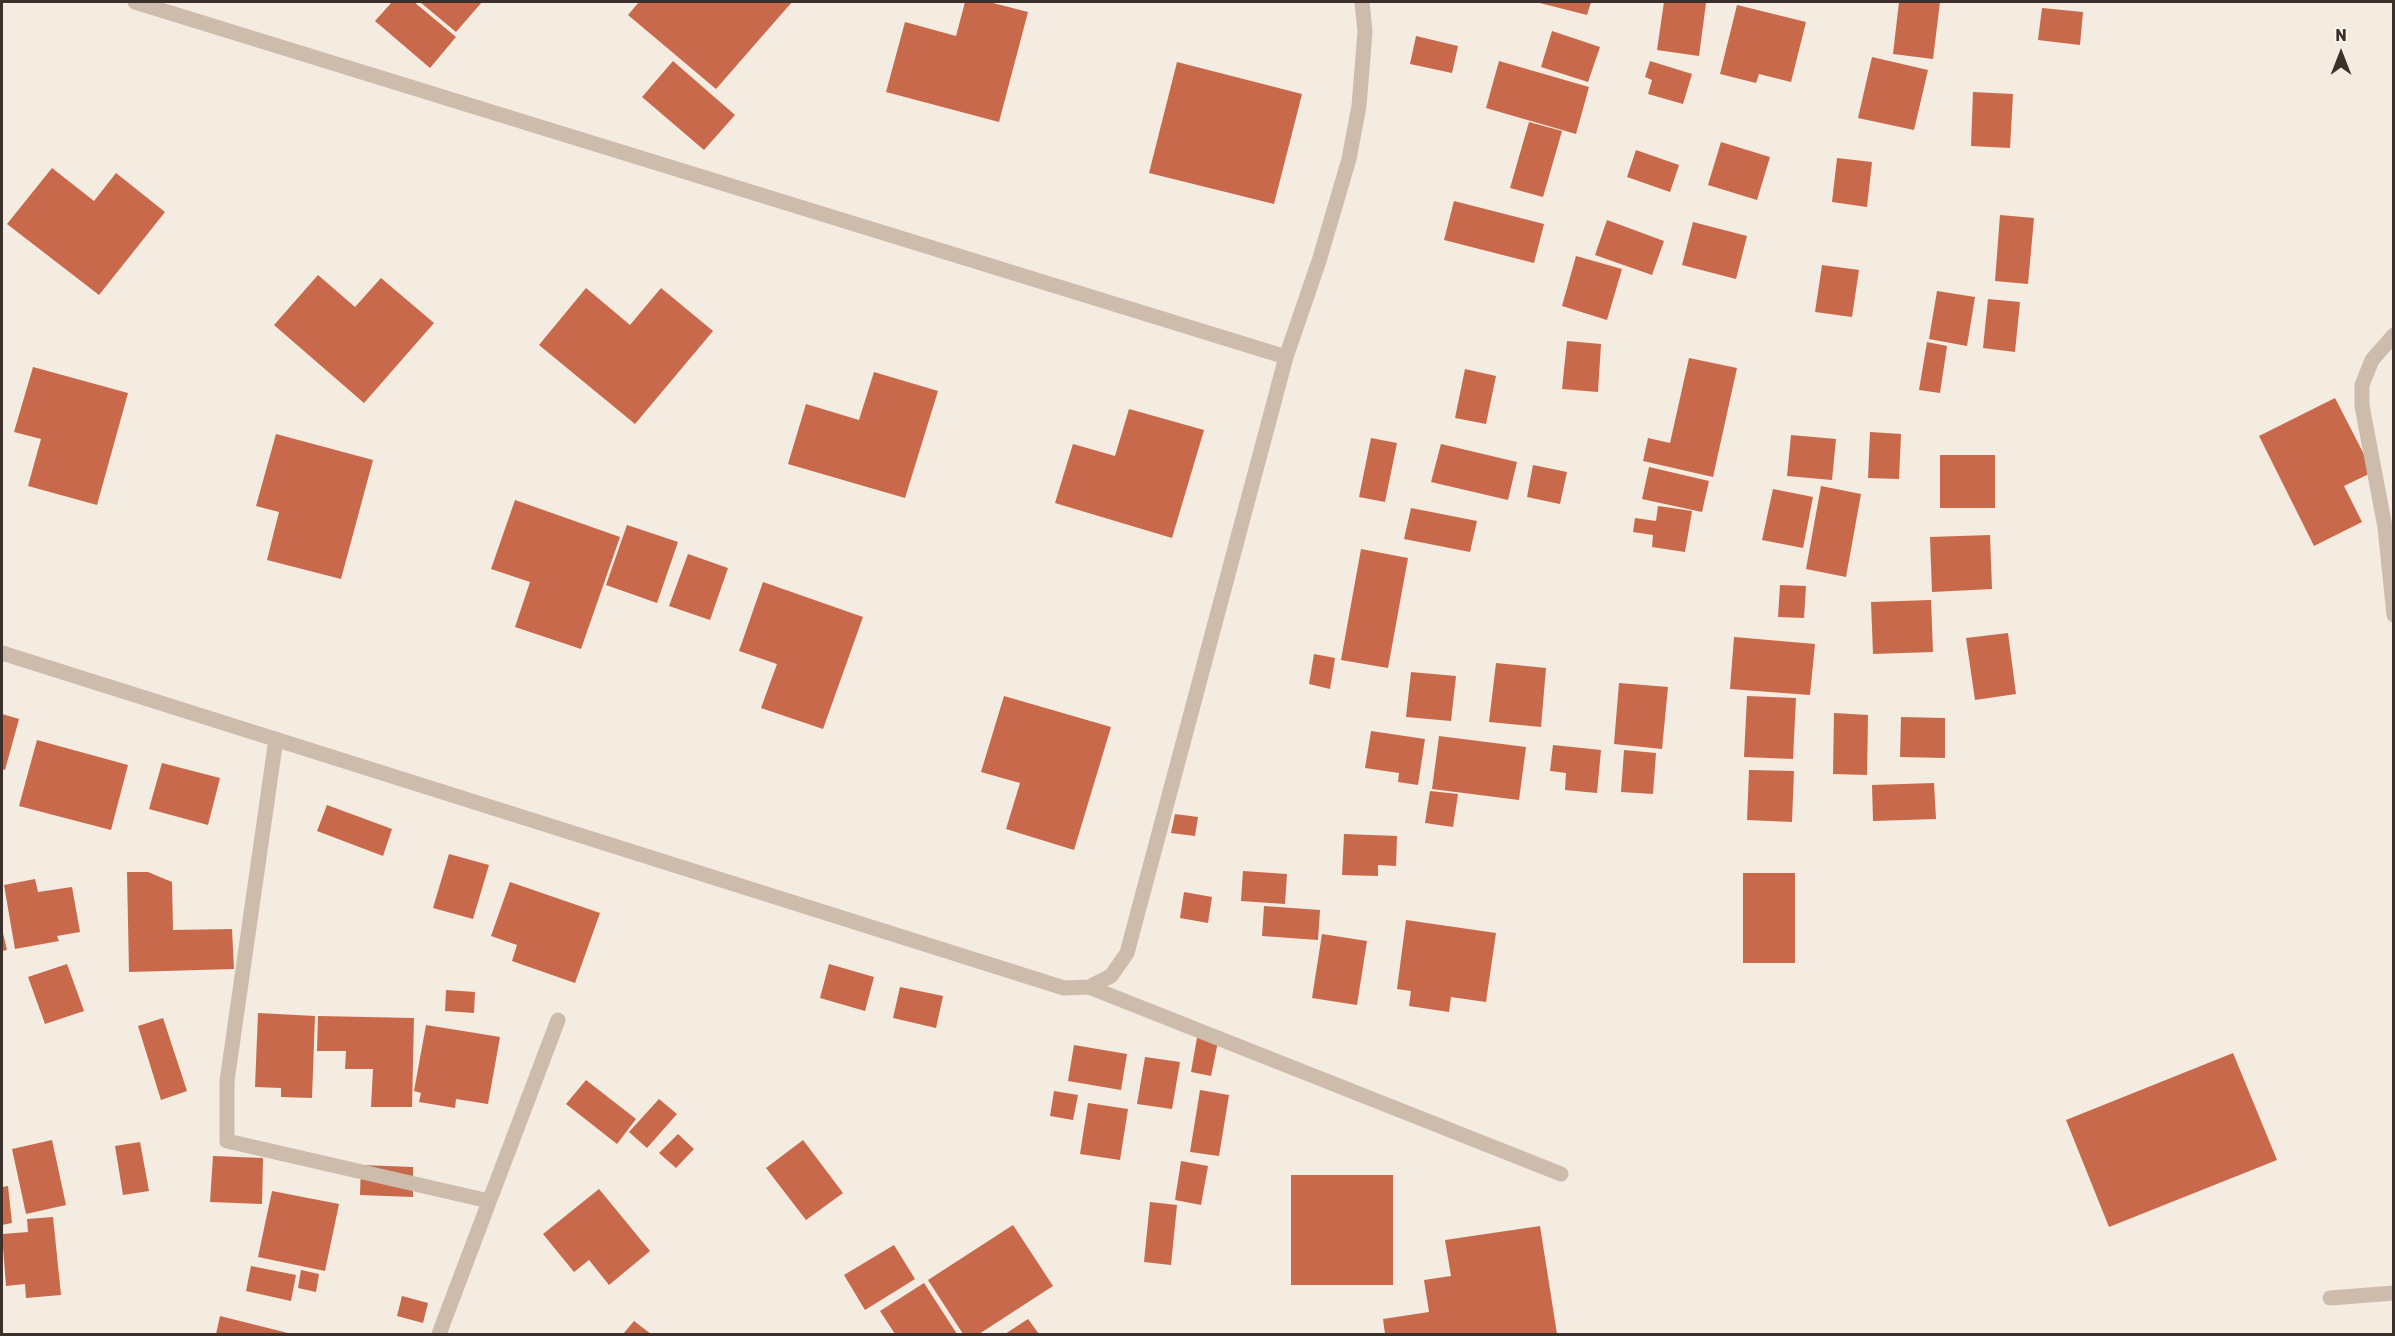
<!DOCTYPE html>
<style>
body{margin:0}
#map{position:relative;width:2395px;height:1336px;overflow:hidden;background:#f4ebe1;font-family:Rubik,sans-serif}
canvas{display:block}
.frame{position:absolute;inset:0;border:3px solid #3b302b;pointer-events:none}
.north{position:absolute;left:2311px;top:24px;width:60px;height:60px;-webkit-text-stroke:4px #fbf5ee;paint-order:stroke;rotate:0deg;font-size:16px;font-weight:700;line-height:24px;text-align:center;color:#3b302b}
.north::after{content:'';display:block;margin:auto;width:21px;height:27px;background:#3b302b;clip-path:polygon(50% 0,100% 100%,50% 72%,0 100%)}
</style>
<div id="map">
<canvas width="2395" height="1336"></canvas>
<div class="frame"></div>
<div class="north">N</div>
</div>
<script>
const ctx = document.querySelector('canvas').getContext('2d');
ctx.lineJoin = 'round';
function fill(path, color) { ctx.fillStyle = color; ctx.fill(path, 'evenodd'); }
const shape = rows => new Path2D(rows.map(r => 'M' + r).join(''));
function trace(path, color, width, dash) { ctx.strokeStyle = color; ctx.lineWidth = width; ctx.lineCap = dash ? 'butt' : 'round'; ctx.setLineDash(dash || []); ctx.stroke(path); }
const building = shape([
 [392,2,414,2,456,37,430,68,375,21],
 [420,2,482,2,456,32],
 [639,2,792,2,716,89,628,15],
 [965,2,989,2,1028,12,999,122,886,92,905,22,956,36],
 [1536,2,1591,2,1587,15],
 [1664,2,1706,3,1699,56,1657,50],
 [1899,2,1940,2,1933,59,1893,54],
 [1737,5,1806,22,1791,82,1759,74,1756,83,1720,74],
 [2042,8,2083,12,2080,45,2038,40],
 [1552,31,1600,47,1588,82,1541,67],
 [1416,36,1458,46,1452,73,1410,64],
 [1872,57,1928,70,1914,130,1858,118],
 [673,61,735,115,704,150,642,97],
 [1499,61,1589,87,1576,134,1486,108],
 [1650,61,1692,74,1683,104,1648,94,1652,80,1645,77],
 [1177,62,1302,94,1274,204,1149,173],
 [1973,92,2013,94,2010,148,1971,146],
 [1529,122,1562,131,1543,197,1510,188],
 [1721,142,1770,157,1757,200,1708,185],
 [1636,150,1679,165,1670,192,1627,177],
 [1837,158,1872,162,1867,207,1832,202],
 [52,168,94,201,116,173,165,212,99,295,7,224],
 [1454,201,1544,224,1534,263,1444,240],
 [2000,215,2034,218,2028,284,1995,281],
 [1607,220,1664,241,1652,275,1595,255],
 [1693,222,1747,236,1736,279,1682,265],
 [1576,256,1622,269,1607,320,1562,306],
 [1822,265,1859,270,1852,317,1815,312],
 [318,275,355,307,381,278,434,323,364,403,274,325],
 [586,288,630,325,661,288,713,331,635,424,539,345],
 [1937,291,1975,297,1967,346,1929,339],
 [1988,299,2020,302,2015,352,1983,348],
 [1567,341,1601,344,1598,392,1562,389],
 [1927,342,1947,346,1940,393,1919,390],
 [1689,358,1737,368,1713,477,1643,461,1648,438,1670,443],
 [33,367,128,393,97,505,28,486,41,439,14,432],
 [1465,369,1496,376,1486,424,1455,418],
 [874,372,938,391,905,498,788,464,806,404,859,420],
 [2335,398,2373,472,2344,486,2362,522,2314,546,2259,436],
 [1129,409,1204,430,1172,538,1055,503,1073,444,1115,456],
 [1870,432,1901,434,1899,479,1868,478],
 [276,434,373,460,341,579,267,560,279,512,256,506],
 [1791,435,1836,439,1832,480,1787,476],
 [1371,438,1397,443,1385,502,1359,497],
 [1441,444,1517,462,1508,500,1431,482],
 [1940,455,1995,455,1995,508,1940,508],
 [1533,465,1567,472,1560,504,1527,497],
 [1649,467,1709,481,1702,512,1642,499],
 [1821,486,1861,494,1846,577,1806,569],
 [1773,489,1813,497,1803,548,1762,540],
 [515,500,620,537,581,649,515,627,530,582,491,569],
 [1658,506,1692,511,1685,552,1652,547,1653,535,1633,532,1635,518,1656,521],
 [1411,508,1477,521,1470,552,1404,539],
 [627,525,678,542,657,603,606,585],
 [1990,535,1992,589,1932,592,1930,537],
 [1361,549,1408,558,1388,668,1341,660],
 [688,554,728,568,710,620,669,606],
 [763,582,863,617,823,729,761,708,777,664,739,651],
 [1780,585,1806,586,1804,618,1778,617],
 [1931,600,1933,652,1873,654,1871,602],
 [2008,633,2016,694,1975,700,1966,638],
 [1734,637,1815,644,1810,695,1730,689],
 [1314,654,1335,658,1330,689,1309,684],
 [1496,663,1546,668,1541,727,1489,722],
 [1411,672,1456,676,1451,721,1406,717],
 [1619,683,1668,687,1662,749,1614,744],
 [1004,696,1111,727,1074,850,1006,829,1020,783,981,772],
 [1747,696,1796,698,1793,759,1744,757],
 [1834,713,1868,715,1867,775,1833,774],
 [2,714,19,719,5,770,2,769],
 [1901,717,1945,718,1945,758,1900,757],
 [1371,731,1425,739,1418,785,1398,782,1399,773,1365,768],
 [1439,736,1526,747,1519,800,1432,789],
 [37,740,128,765,111,830,19,806],
 [1553,745,1601,750,1597,793,1565,790,1566,773,1550,771],
 [1624,750,1656,753,1653,794,1621,792],
 [162,763,220,778,208,825,149,809],
 [1749,770,1794,771,1792,822,1747,820],
 [1934,783,1936,819,1873,821,1872,785],
 [1430,791,1458,794,1453,827,1425,823],
 [327,805,392,829,383,856,317,831],
 [1175,814,1198,817,1195,836,1171,833],
 [1344,834,1397,836,1396,866,1378,865,1378,876,1342,875],
 [449,854,489,865,473,919,433,908],
 [1243,871,1287,874,1285,904,1241,901],
 [127,872,148,872,172,882,173,930,232,929,234,969,129,972],
 [1743,873,1795,873,1795,963,1743,963],
 [35,879,38,892,72,887,80,932,57,936,59,941,15,949,4,885],
 [510,882,600,913,575,983,512,961,517,945,491,936],
 [1184,892,1212,897,1208,923,1180,918],
 [1264,906,1320,910,1318,940,1262,936],
 [1406,920,1496,933,1486,1002,1451,997,1449,1012,1409,1006,1411,991,1397,989],
 [2,929,7,950,2,951],
 [1322,934,1367,941,1357,1005,1312,998],
 [67,964,84,1011,45,1024,28,977],
 [829,964,874,977,865,1011,820,998],
 [900,987,943,996,936,1028,893,1018],
 [446,990,475,992,474,1013,445,1011],
 [258,1013,315,1016,312,1098,281,1097,281,1088,255,1087],
 [318,1016,414,1018,412,1107,371,1107,373,1069,345,1069,346,1051,317,1051],
 [163,1018,187,1091,161,1100,138,1026],
 [426,1025,500,1037,488,1104,456,1099,455,1108,419,1102,421,1093,414,1091],
 [1198,1032,1219,1037,1211,1076,1191,1072],
 [1074,1045,1127,1054,1121,1090,1068,1081],
 [2233,1053,2277,1160,2109,1227,2066,1120],
 [1145,1057,1180,1062,1172,1109,1137,1104],
 [586,1080,636,1119,617,1144,566,1104],
 [1200,1090,1229,1095,1219,1156,1190,1152],
 [1054,1091,1078,1095,1073,1120,1050,1116],
 [659,1099,677,1114,647,1148,629,1132],
 [1088,1103,1128,1109,1120,1160,1080,1154],
 [678,1134,694,1149,676,1168,659,1153],
 [52,1140,66,1205,26,1214,12,1149],
 [803,1140,843,1193,806,1220,766,1168],
 [140,1142,149,1191,123,1195,115,1146],
 [213,1156,263,1158,262,1204,210,1202],
 [1181,1161,1208,1166,1201,1205,1175,1200],
 [361,1165,413,1167,413,1197,360,1195],
 [1291,1175,1393,1175,1393,1285,1291,1285],
 [8,1186,12,1223,2,1225,2,1187],
 [599,1189,650,1251,609,1285,589,1260,574,1272,543,1234],
 [272,1191,339,1204,325,1271,258,1257],
 [1150,1202,1177,1205,1171,1265,1144,1262],
 [53,1217,61,1295,26,1298,25,1284,6,1286,2,1234,28,1232,27,1219],
 [1013,1225,1053,1286,979,1334,963,1334,928,1280],
 [1540,1226,1557,1334,1385,1334,1383,1319,1429,1312,1424,1280,1451,1276,1445,1240],
 [894,1245,915,1279,865,1310,844,1275],
 [251,1266,296,1275,291,1301,246,1291],
 [301,1270,319,1274,316,1292,298,1288],
 [924,1283,957,1334,895,1334,880,1311],
 [402,1296,428,1303,423,1323,397,1316],
 [220,1316,292,1334,216,1334],
 [1028,1319,1039,1334,1005,1334],
 [634,1321,651,1334,623,1334]
]);
const lane = shape([
 [2394,335,2372,360,2362,385,2362,406,2385,527,2394,615]
]);
const street = shape([
 [135,2,1286,357],
 [2,653,1064,988,1089,987,1111,976,1127,953,1286,357,1319,261,1349,159,1359,106,1365,32,1362,2],
 [276,739,227,1081,227,1141,489,1201],
 [1089,987,1561,1174],
 [2330,1298,2394,1293],
 [439,1334,558,1020]
]);
fill(building, '#c8694b');
trace(lane, '#cdbbac', 15);
trace(street, '#cdbbac', 15);
</script>
